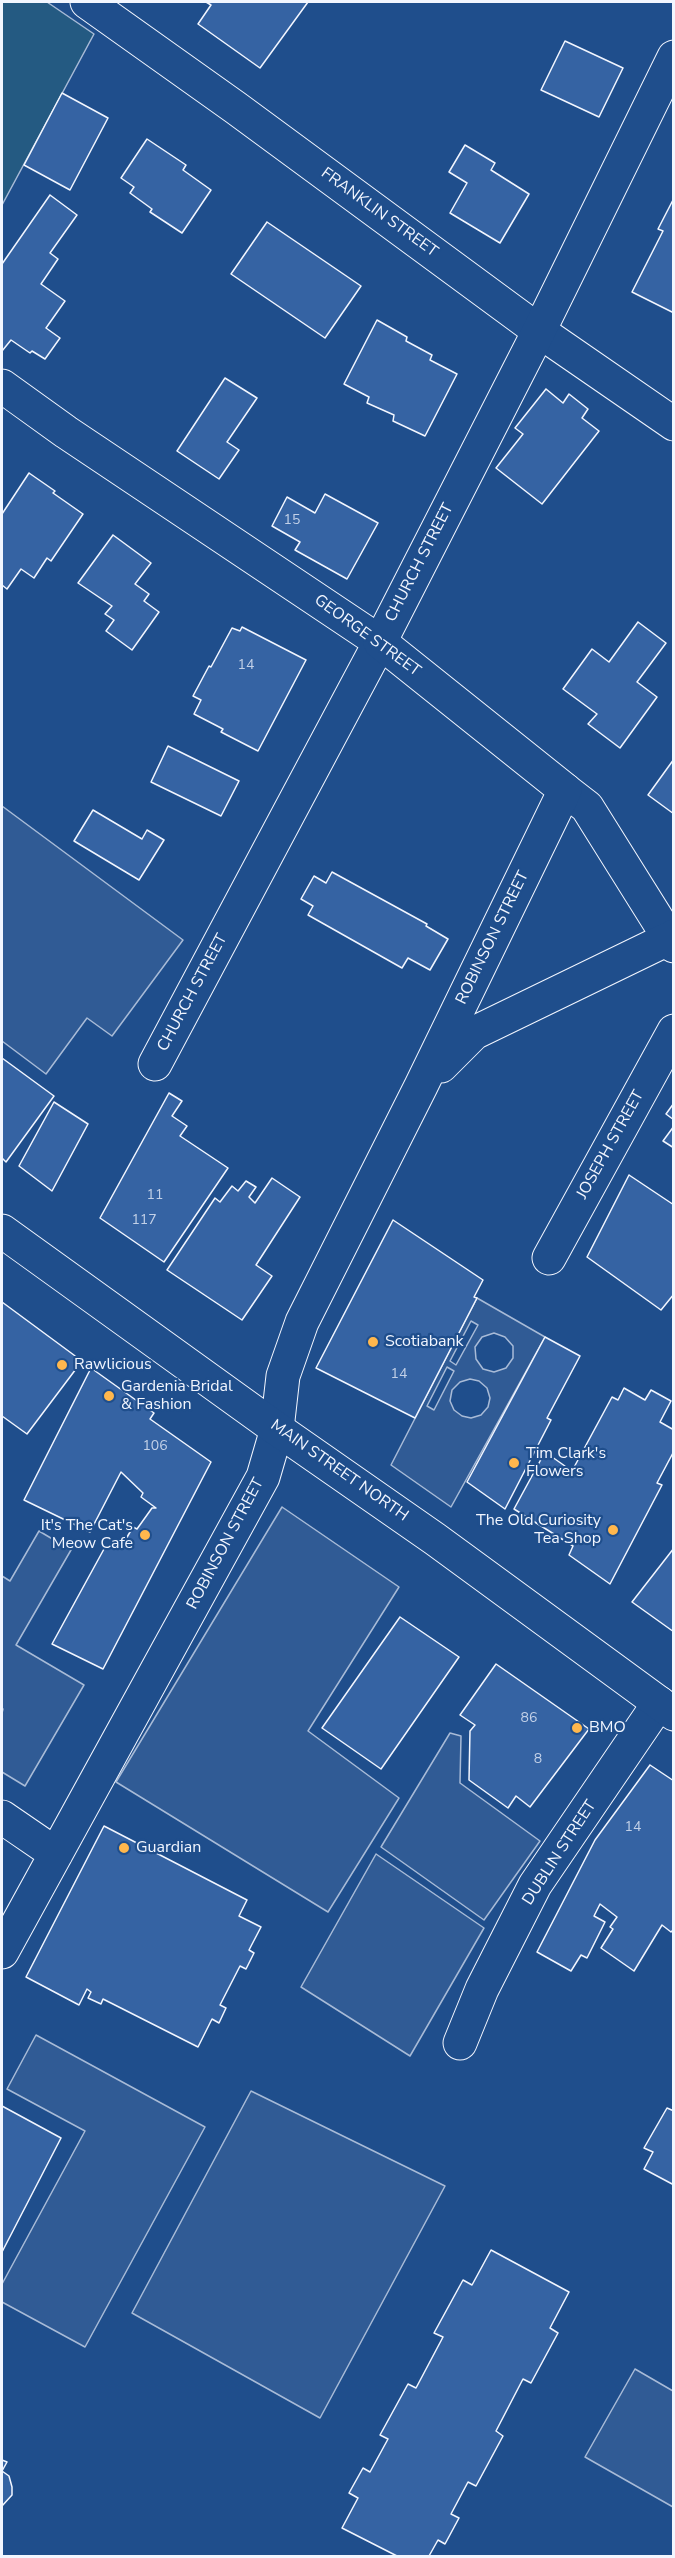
<!DOCTYPE html>
<style>
body{margin:0}
#map{position:relative;width:675px;height:2558px;overflow:hidden;background:#1f4e8c;font-family:"Nunito Sans",sans-serif}
canvas{display:block}
.frame{position:absolute;inset:0;border:3px solid #f2f6ff;pointer-events:none}
</style>
<div id="map">
<canvas width="675" height="2558"></canvas>
<div class="frame"></div>
</div>
<script>
const ctx = document.querySelector('canvas').getContext('2d');
ctx.lineJoin = 'round';
function fill(path, color) { ctx.fillStyle = color; ctx.fill(path, 'evenodd'); }
const shape = rows => new Path2D(rows.map(r => 'M' + r).join(''));
function trace(path, color, width, dash) { ctx.strokeStyle = color; ctx.lineWidth = width; ctx.lineCap = dash ? 'butt' : 'round'; ctx.setLineDash(dash || []); ctx.stroke(path); }
function drawText(font, color, halo, rows, align = 'center') {
  ctx.font = font + ' "Nunito Sans",sans-serif'; ctx.lineWidth = 4.5; ctx.setLineDash([]); ctx.textBaseline = 'middle'; ctx.strokeStyle = halo; ctx.fillStyle = color; for (const [text, x, y, turn = 0] of rows) {
    ctx.save(); ctx.translate(x, y); ctx.rotate((+turn || 0) * Math.PI / 180); ctx.textAlign = isNaN(turn) ? turn : align; if (halo) ctx.strokeText(text, 0, 0); ctx.fillText(text, 0, 0); ctx.restore();
  }
}
const green = shape([
 [2,2,47,2,94,34,2,205,2,2]
]);
const parking = shape([
 [2,806,183,940,112,1036,87,1018,46,1074,2,1041,2,806],
 [477,1298,545,1337,451,1507,391,1465,477,1298],
 [471,1321,478,1325,456,1365,450,1361,471,1321],
 [494,1333,505,1337,513,1346,513,1358,506,1368,494,1372,483,1369,476,1359,475,1347,482,1337,494,1333],
 [447,1367,454,1371,434,1410,427,1406,447,1367],
 [470,1379,479,1381,487,1388,490,1398,488,1407,481,1415,471,1418,462,1416,454,1410,450,1401,452,1390,460,1382,470,1379],
 [282,1507,399,1587,308,1731,399,1798,328,1912,116,1782,282,1507],
 [39,1531,71,1550,16,1645,84,1685,25,1786,2,1772,2,1713,3,1709,2,1708,2,1576,10,1581,39,1531],
 [450,1733,461,1736,460,1783,540,1841,484,1920,381,1847,450,1733],
 [376,1854,484,1928,410,2056,301,1987,376,1854],
 [36,2035,205,2127,85,2347,2,2302,2,2284,85,2131,7,2089,36,2035],
 [251,2091,445,2186,320,2418,132,2313,251,2091],
 [635,2369,673,2391,673,2507,585,2457,635,2369]
]);
const building = shape([
 [206,2,308,2,260,68,198,24,211,5,206,2],
 [565,41,623,68,599,117,541,90,565,41],
 [62,93,108,118,70,190,24,165,62,93],
 [147,139,186,165,183,170,211,190,182,233,150,212,152,209,130,193,134,187,121,178,147,139],
 [465,145,495,163,491,170,529,194,500,243,450,213,467,183,449,172,465,145],
 [50,195,77,215,50,253,58,259,41,284,65,301,46,328,60,338,45,359,32,351,30,353,11,340,2,351,2,264,50,195],
 [674,198,674,313,632,292,663,231,658,229,674,198],
 [267,222,361,286,325,338,231,274,267,222],
 [377,320,407,337,406,341,432,355,430,360,457,374,425,436,393,421,394,415,367,403,369,397,344,384,377,320],
 [225,378,257,398,227,442,239,450,219,479,177,451,225,378],
 [546,389,563,403,569,394,588,409,582,418,599,431,542,504,496,468,523,434,515,428,546,389],
 [29,473,55,491,53,493,83,514,51,561,47,558,34,578,21,569,7,589,2,585,2,514,29,473],
 [325,494,378,523,347,579,295,550,300,542,272,526,287,497,315,513,325,494],
 [113,535,151,563,135,584,149,594,144,601,159,612,132,650,106,631,114,620,105,614,112,606,78,583,113,535],
 [638,622,666,643,637,682,657,697,620,748,588,724,597,714,563,689,592,649,609,662,638,622],
 [242,627,306,660,258,751,221,732,223,729,194,714,201,700,193,696,209,666,211,667,232,628,240,631,242,627],
 [168,746,239,781,221,816,151,782,168,746],
 [674,759,674,814,648,795,674,759],
 [93,810,142,839,147,830,164,840,139,880,74,841,93,810],
 [332,872,427,924,426,926,448,939,430,970,408,958,402,968,308,915,313,906,301,899,314,876,326,883,332,872],
 [2,1058,54,1096,6,1162,2,1158,2,1058],
 [169,1093,182,1101,172,1116,187,1126,180,1136,228,1168,164,1262,100,1218,169,1093],
 [54,1102,88,1124,52,1191,19,1166,54,1102],
 [674,1103,674,1120,666,1114,674,1103],
 [674,1126,674,1148,663,1141,674,1126],
 [629,1175,674,1205,674,1294,661,1310,587,1257,629,1175],
 [272,1178,300,1197,256,1265,272,1276,242,1320,167,1270,215,1198,220,1202,232,1186,238,1191,246,1181,256,1187,249,1197,255,1203,272,1178],
 [393,1220,483,1280,474,1297,477,1298,415,1418,316,1368,393,1220],
 [2,1302,82,1361,27,1434,2,1416,2,1302],
 [545,1337,580,1356,547,1418,551,1420,505,1509,467,1482,545,1337],
 [91,1368,154,1413,150,1419,211,1462,103,1669,52,1644,104,1549,110,1548,111,1544,120,1549,133,1527,137,1529,152,1508,156,1508,141,1497,143,1493,121,1472,90,1532,24,1500,91,1368],
 [624,1388,645,1400,651,1390,671,1401,660,1422,674,1430,674,1451,657,1483,662,1485,610,1584,569,1555,573,1546,514,1509,545,1452,572,1471,612,1397,618,1400,624,1388],
 [674,1548,674,1632,632,1602,674,1548],
 [400,1617,459,1657,381,1769,322,1728,400,1617],
 [496,1664,589,1729,530,1807,516,1796,508,1808,469,1780,470,1731,475,1725,460,1715,496,1664],
 [650,1765,674,1781,674,1929,671,1932,662,1925,634,1971,601,1948,613,1929,610,1927,617,1917,600,1904,594,1916,605,1922,587,1958,581,1955,571,1971,537,1952,595,1840,650,1765],
 [104,1826,247,1900,239,1916,261,1927,249,1950,254,1953,246,1969,240,1966,220,2005,226,2008,219,2023,212,2019,198,2047,103,1999,101,2004,88,1998,91,1992,87,1989,79,2005,26,1977,104,1826],
 [2,2106,61,2138,2,2252,2,2106],
 [667,2108,674,2111,674,2185,644,2169,653,2152,644,2148,667,2108],
 [491,2250,569,2292,550,2328,558,2333,531,2383,523,2379,496,2431,503,2436,476,2486,468,2482,451,2514,459,2518,445,2544,438,2540,429,2556,397,2556,342,2528,358,2498,349,2493,363,2468,370,2472,388,2439,380,2435,408,2384,416,2388,443,2337,434,2333,463,2280,472,2285,491,2250],
 [2,2460,7,2462,2,2471,9,2476,12,2487,12,2495,2,2506,2,2460]
]);
const street = shape([
 [87,2,236,108,539,331,674,424],
 [2,386,66,432,380,642,155,1064],
 [565,790,587,807,674,946],
 [549,1258,674,1031],
 [2,1817,56,1854],
 [2,1952,263,1477,277,1429],
 [460,2043,482,1989,535,1885,659,1703]
]);
const secondary = shape([
 [441,1066,474,1033,674,936],
 [277,1429,283,1376,302,1322,421,1086,565,790,380,642,539,331,674,57]
]);
const primary = shape([
 [2,1231,277,1429,435,1539,674,1714]
]);
const markers = [
 [373,1342,6,"#ffb74d"],
 [62,1365,6,"#ffb74d"],
 [109,1396,6,"#ffb74d"],
 [514,1463,6,"#ffb74d"],
 [613,1530,6,"#ffb74d"],
 [145,1535,6,"#ffb74d"],
 [577,1728,6,"#ffb74d"],
 [124,1848,6,"#ffb74d"]
];
const numberNames = [
 ["15",292,521],
 ["14",246,666],
 ["11",155,1196],
 ["117",144,1221],
 ["14",399,1375],
 ["106",155,1447],
 ["86",529,1719],
 ["8",538,1760],
 ["14",633,1828]
];
const streetNames = [
 ["FRANKLIN STREET",379,213,36],
 ["CHURCH STREET",420,563,-63],
 ["GEORGE STREET",367,636,36],
 ["ROBINSON STREET",493,938,-64],
 ["CHURCH STREET",193,993,-62],
 ["JOSEPH STREET",611,1145,-61],
 ["MAIN STREET NORTH",339,1471,35],
 ["ROBINSON STREET",226,1544,-62],
 ["DUBLIN STREET",560,1853,-57]
];
const poiNames = [
 ["Scotiabank",385,1342],
 ["Rawlicious",74,1365],
 ["Gardenia Bridal",121,1387],
 ["& Fashion",121,1405],
 ["Tim Clark's",526,1454],
 ["Flowers",526,1472],
 ["The Old Curiosity",601,1521,"right"],
 ["Tea Shop",601,1539,"right"],
 ["It's The Cat's",133,1526,"right"],
 ["Meow Cafe",133,1544,"right"],
 ["BMO",589,1728],
 ["Guardian",136,1848]
];
fill(green, '#245a82');
trace(green, '#a8bbd7', 1.5);
fill(parking, '#305b95');
trace(parking, '#a8bbd7', 1.5);
fill(building, '#3563a3');
trace(building, '#f2f6ff', 1.5);
trace(street, '#f2f6ff', 35);
trace(secondary, '#f2f6ff', 35);
trace(primary, '#f2f6ff', 35);
trace(street, '#1f4e8c', 33);
trace(secondary, '#1f4e8c', 33);
trace(primary, '#1f4e8c', 33);
for (const [x, y, r, color] of markers) { const dot = new Path2D(); dot.arc(x, y, r, 0, 2 * Math.PI); ctx.fillStyle = color; ctx.fill(dot); trace(dot, '#1f4e8c', 2); }
drawText('14px', '#c3d1e8', null, numberNames);
drawText('16px', '#f2f6ff', '#1f4e8c', streetNames);
drawText('16px', '#f2f6ff', '#1f4e8c', poiNames, 'left');
</script>
